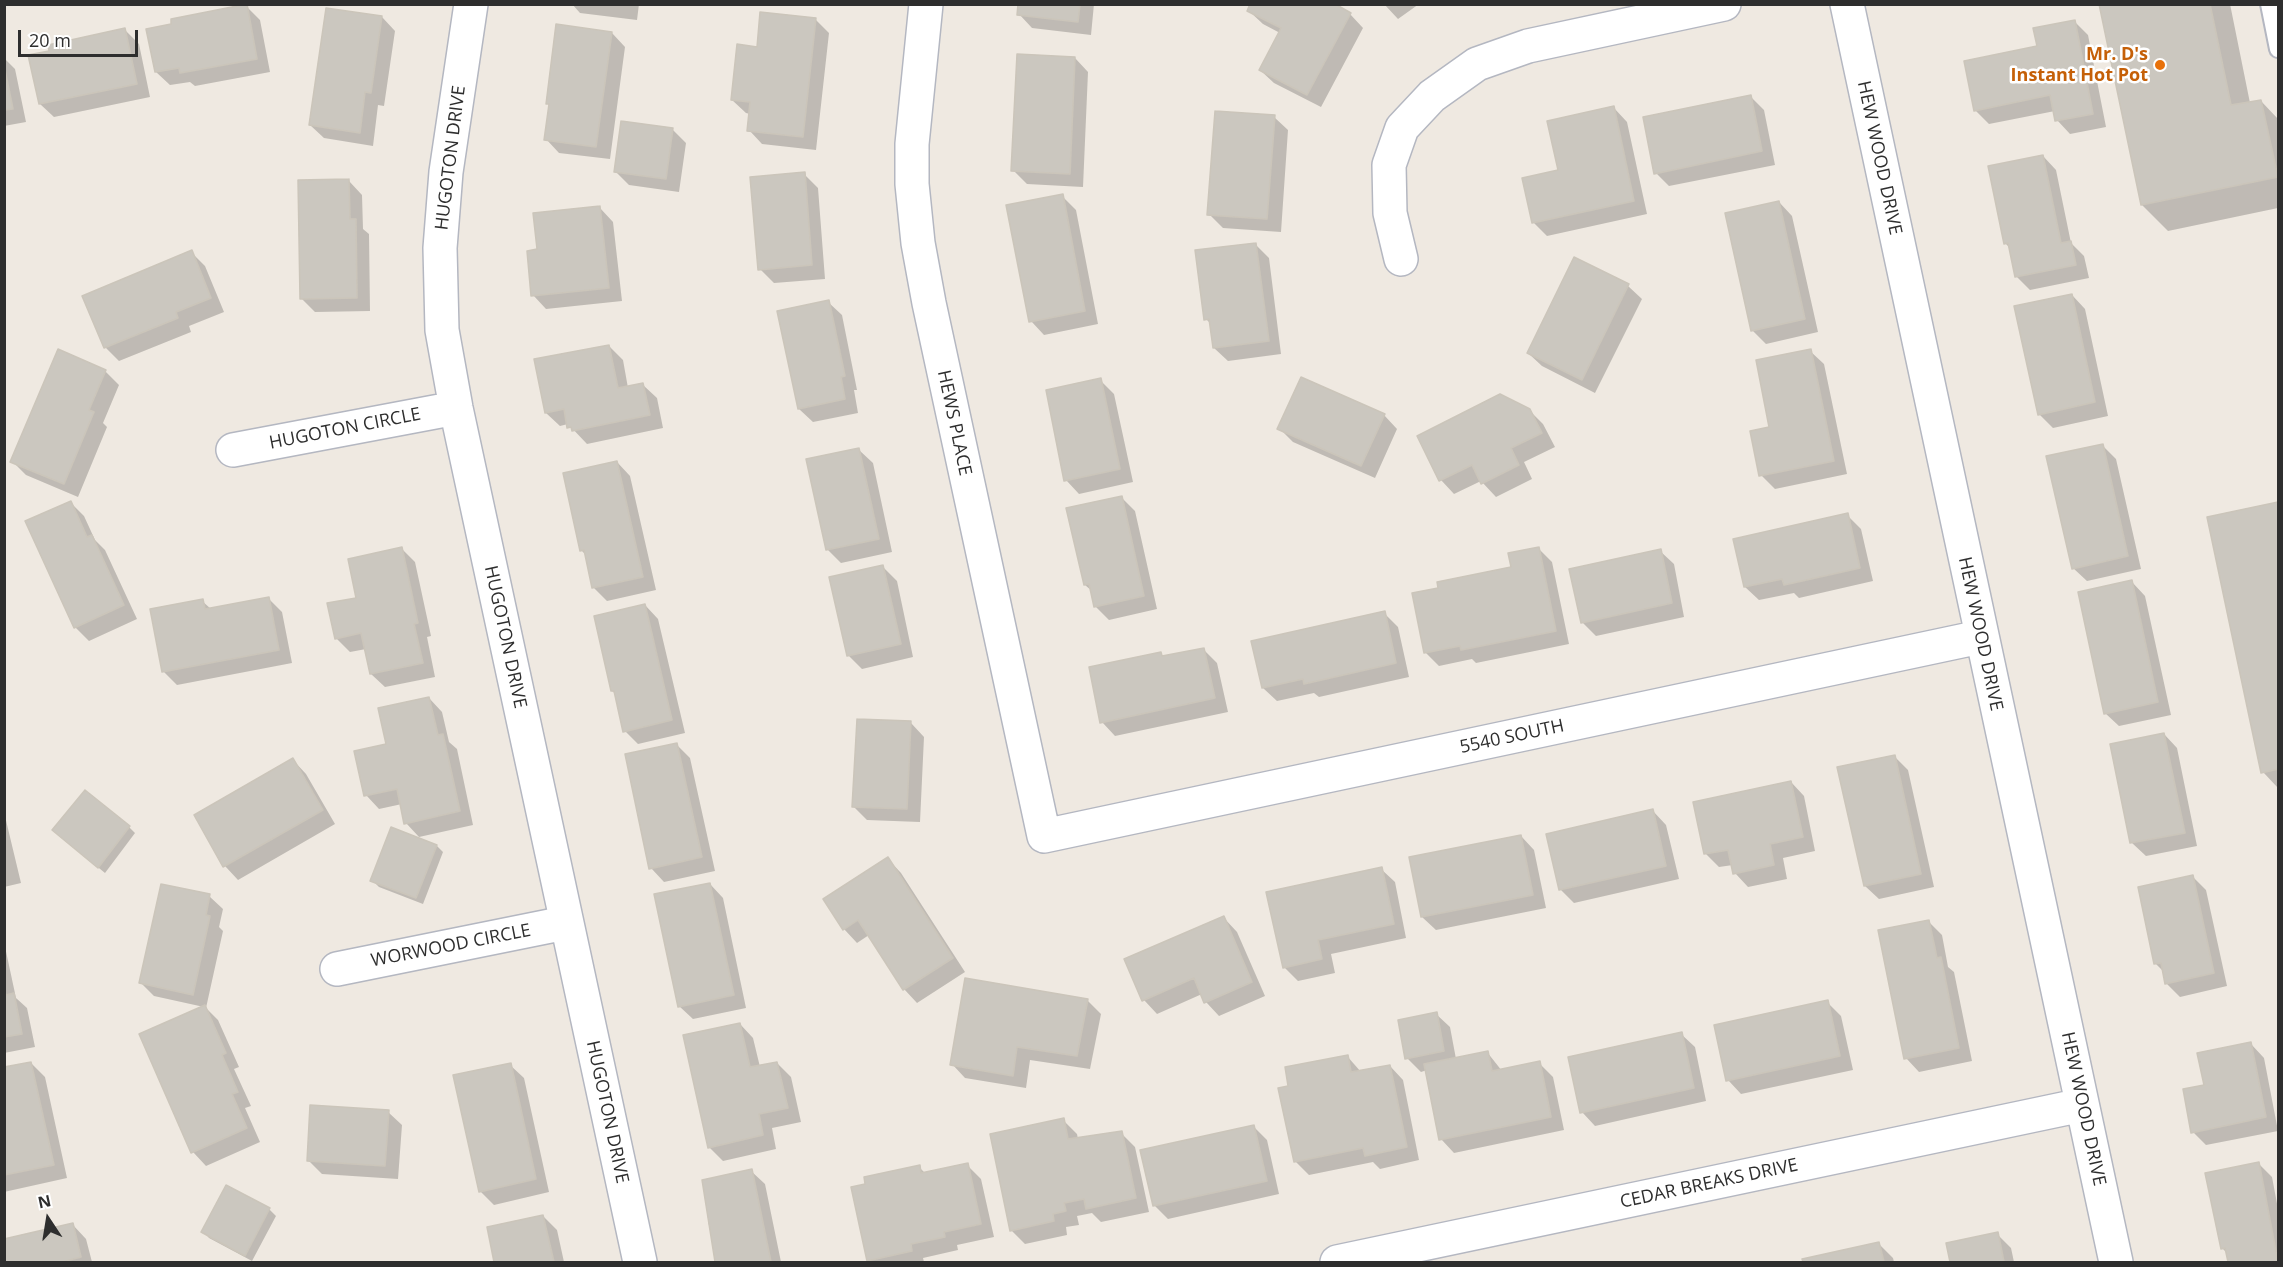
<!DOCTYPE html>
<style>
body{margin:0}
#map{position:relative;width:2283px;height:1267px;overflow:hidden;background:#efe9e1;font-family:"Open Sans",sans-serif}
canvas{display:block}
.frame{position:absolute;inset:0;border:6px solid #2e2e2e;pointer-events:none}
.north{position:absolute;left:18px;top:1189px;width:60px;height:60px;-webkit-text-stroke:4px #fff;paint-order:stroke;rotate:348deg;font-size:16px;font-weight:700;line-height:24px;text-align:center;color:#2e2e2e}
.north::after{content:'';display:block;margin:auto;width:21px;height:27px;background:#2e2e2e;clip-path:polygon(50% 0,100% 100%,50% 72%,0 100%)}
.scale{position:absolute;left:18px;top:30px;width:120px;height:27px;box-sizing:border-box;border:3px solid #2e2e2e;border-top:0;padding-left:8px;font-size:18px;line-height:21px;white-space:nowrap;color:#2e2e2e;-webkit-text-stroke:4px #fff;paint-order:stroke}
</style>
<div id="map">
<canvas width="2283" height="1267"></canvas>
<div class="frame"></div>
<div class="north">N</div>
<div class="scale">20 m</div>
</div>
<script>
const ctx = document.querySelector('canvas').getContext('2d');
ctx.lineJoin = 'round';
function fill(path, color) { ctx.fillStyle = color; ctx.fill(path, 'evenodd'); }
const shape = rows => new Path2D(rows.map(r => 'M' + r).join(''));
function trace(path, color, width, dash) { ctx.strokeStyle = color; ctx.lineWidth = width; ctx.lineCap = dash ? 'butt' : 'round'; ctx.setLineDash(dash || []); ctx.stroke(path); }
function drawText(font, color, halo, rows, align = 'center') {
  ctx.font = font + ' "Open Sans",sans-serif'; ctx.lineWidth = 5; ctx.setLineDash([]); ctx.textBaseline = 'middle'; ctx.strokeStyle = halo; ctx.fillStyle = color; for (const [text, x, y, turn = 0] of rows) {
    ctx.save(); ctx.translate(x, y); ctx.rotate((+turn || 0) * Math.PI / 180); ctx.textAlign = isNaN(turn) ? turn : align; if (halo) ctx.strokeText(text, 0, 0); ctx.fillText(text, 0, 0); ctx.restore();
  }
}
const shadow = shape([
 [572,4,639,4,637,20,580,13],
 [1020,4,1094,4,1091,35,1032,28,1019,14],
 [1384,4,1419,4,1398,19],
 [2100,4,2230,4,2250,103,2261,101,2278,119,2278,208,2168,231,2142,205],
 [246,6,260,20,270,72,195,86,190,82,170,85,156,72],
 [1249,11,1350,14,1363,28,1321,107,1274,83,1260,70,1280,33,1263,24],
 [382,17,395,31,384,106,378,105,373,146,324,138,310,125],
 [816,20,829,33,816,150,762,144,749,130,750,114,746,113,732,100,758,48],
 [2074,21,2088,35,2106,127,2070,134,2057,120,2055,111,1989,124,1975,110,2038,47],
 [125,30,139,44,150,97,54,117,40,104,51,52],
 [612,33,625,47,610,159,559,153,546,139,550,106,547,103],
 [4,58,15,69,26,122,4,126],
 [1075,58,1088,72,1083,187,1027,184,1013,170],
 [1750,96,1764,110,1775,165,1669,186,1656,173],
 [1614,108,1627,122,1647,214,1547,236,1533,222,1560,171],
 [1274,117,1288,130,1281,232,1223,228,1209,214],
 [672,129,686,143,679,192,629,185,616,172],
 [2043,156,2056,170,2071,243,2084,256,2089,278,2030,290,2016,276,2011,249,2005,243],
 [804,174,818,188,825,279,774,283,760,269],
 [349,181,362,195,363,229,369,234,370,311,315,312,302,299],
 [1062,196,1076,210,1098,324,1044,335,1031,321],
 [1779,202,1792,216,1818,332,1766,344,1752,330],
 [600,208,613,222,622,301,546,309,533,295,538,250],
 [1255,244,1269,258,1281,354,1228,361,1214,348,1211,324,1206,319],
 [191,252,205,266,224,312,189,326,191,332,119,361,106,348,84,297],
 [1575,259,1628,286,1642,299,1595,393,1542,366,1528,353],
 [2072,295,2085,309,2108,416,2053,428,2039,414],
 [828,302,842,315,857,390,854,390,858,413,813,422,799,409],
 [609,346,623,360,628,388,643,385,657,398,663,428,587,444,568,424,560,426,546,413],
 [1810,351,1824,364,1847,474,1775,489,1761,475,1771,428],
 [105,371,119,385,103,423,107,427,78,497,26,475,12,461],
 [1100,380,1114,394,1133,482,1079,494,1066,480],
 [1529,410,1543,424,1555,447,1524,462,1532,479,1496,497,1481,481,1454,494,1441,480,1419,436],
 [1384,415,1397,429,1375,478,1293,442,1279,428],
 [2102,445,2116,459,2141,569,2087,581,2073,568],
 [859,450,873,463,892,552,841,563,827,549],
 [617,462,630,476,656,590,607,601,593,587,586,555,581,550],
 [1121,497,1135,511,1157,609,1109,620,1095,606,1092,591,1085,585],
 [70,502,84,516,95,540,105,550,137,619,89,641,75,627],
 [2278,503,2278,788,2263,772,2209,518],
 [1847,515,1861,529,1873,581,1799,598,1794,593,1759,600,1745,587],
 [1538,548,1552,562,1569,644,1476,663,1472,659,1439,666,1425,652,1440,589,1513,568],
 [402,549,415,562,431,636,427,637,435,677,385,687,371,674,366,649,350,652,336,638,358,599],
 [1660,551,1674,564,1684,617,1596,636,1582,622],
 [883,567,897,581,913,657,862,669,848,655],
 [2132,582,2145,596,2171,715,2119,726,2105,713],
 [268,598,282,612,292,663,177,685,164,672,202,601,211,609],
 [645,605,658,619,685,733,638,744,625,731,617,695,612,691],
 [1384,613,1398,627,1409,677,1319,697,1314,693,1277,701,1263,688],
 [1203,649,1217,663,1228,712,1115,736,1102,722,1161,654,1165,657],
 [429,698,442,712,449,742,457,749,473,825,419,837,406,823,402,804,379,809,366,795,388,745],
 [911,723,924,737,920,822,867,820,853,806],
 [2164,734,2177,748,2197,846,2146,856,2132,843],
 [676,744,690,758,715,871,664,882,651,868],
 [1894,756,1908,770,1934,887,1879,899,1865,886],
 [293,760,306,774,335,824,238,880,225,866],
 [1791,782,1804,796,1815,851,1783,858,1787,879,1748,887,1735,873,1733,865,1719,867,1706,854],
 [1653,811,1666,825,1679,879,1574,903,1560,889],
 [4,812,21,883,4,887],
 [129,827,135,833,105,873,61,837],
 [1521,836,1534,850,1546,908,1436,930,1422,917],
 [437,846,443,852,423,904,379,887,372,880],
 [888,859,901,873,965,972,917,1003,904,989,869,935,857,943,844,929],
 [1381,869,1395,882,1406,938,1331,954,1335,973,1298,981,1284,967],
 [2193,877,2206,890,2227,986,2180,997,2166,983,2164,972,2155,963],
 [710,884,723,898,746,1008,693,1019,679,1006],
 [209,896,223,909,219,927,223,931,206,1008,218,1020,239,1067,234,1069,251,1106,245,1108,260,1142,206,1166,193,1152,204,1007,154,996,140,982],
 [1224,918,1237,932,1265,996,1219,1016,1206,1002,1202,994,1157,1014,1144,1000],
 [1928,921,1942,935,1948,967,1954,972,1972,1061,1919,1072,1906,1058],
 [4,942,16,998,27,1008,35,1047,4,1053],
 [1087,1000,1101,1014,1090,1069,1030,1060,1026,1088,965,1078,952,1064],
 [1827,1002,1841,1016,1853,1070,1741,1094,1728,1080],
 [1436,1014,1450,1027,1456,1059,1487,1052,1502,1071,1539,1063,1553,1077,1564,1130,1454,1153,1441,1139,1427,1070,1421,1072,1407,1058],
 [740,1024,753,1038,760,1067,777,1063,791,1077,801,1122,772,1128,776,1149,723,1161,709,1147],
 [1681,1034,1695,1047,1706,1101,1595,1126,1582,1112],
 [2251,1044,2264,1058,2278,1131,2206,1145,2193,1132],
 [1347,1056,1361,1072,1390,1066,1403,1080,1419,1160,1380,1169,1373,1162,1309,1175,1295,1161,1290,1087],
 [31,1063,45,1077,67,1178,4,1192,4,1069],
 [510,1065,524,1078,549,1192,494,1205,480,1191],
 [388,1112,402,1125,398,1179,322,1174,308,1160],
 [1063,1120,1077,1134,1078,1139,1121,1133,1135,1147,1149,1212,1101,1222,1092,1213,1077,1216,1079,1225,1066,1227,1067,1235,1025,1244,1011,1230],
 [1254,1127,1267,1140,1279,1194,1168,1219,1154,1205],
 [2258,1163,2272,1177,2278,1209,2278,1262,2229,1262,2227,1253,2222,1248],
 [967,1165,981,1179,994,1237,957,1245,958,1250,923,1258,924,1262,871,1262,868,1260,919,1167,926,1174],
 [751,1171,765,1184,781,1262,717,1262,708,1221,712,1221],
 [269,1209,276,1216,252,1261,209,1238,203,1231],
 [543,1216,557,1230,564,1262,496,1262,489,1228],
 [73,1225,86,1239,92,1262,6,1262,4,1241],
 [1997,1234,2011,1248,2014,1262,1951,1262,1948,1244],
 [1879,1244,1893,1258,1894,1262,1804,1262,1804,1260]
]);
const building = shape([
 [247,4,257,59,180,73,179,68,155,72,146,29,171,24,171,19,247,4],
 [1018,4,1080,4,1078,22,1017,15,1018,4],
 [1250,4,1335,4,1351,13,1307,95,1259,70,1281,28,1247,11,1250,4],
 [2099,4,2210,4,2231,105,2261,100,2278,177,2141,205,2099,4],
 [326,8,382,16,371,93,365,92,360,133,309,125,326,8],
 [760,12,816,18,803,137,747,131,750,102,731,100,737,44,757,47,760,12],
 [2075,20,2093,114,2055,121,2050,95,1974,111,1964,61,2037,46,2033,28,2075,20],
 [556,24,612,32,596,147,544,140,549,104,546,104,556,24],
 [125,28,137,84,39,104,28,55,49,51,48,45,125,28],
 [1017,54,1075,57,1070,174,1011,171,1017,54],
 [4,65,13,109,4,110,4,65],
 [1751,95,1762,151,1654,174,1643,117,1751,95],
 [1614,106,1634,201,1532,223,1522,178,1558,170,1547,121,1614,106],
 [1215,111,1275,115,1267,219,1207,215,1215,111],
 [621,121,673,128,666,179,614,172,621,121],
 [2043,155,2061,243,2071,241,2076,265,2015,277,2008,243,2004,244,1988,166,2043,155],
 [805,172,812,265,758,270,750,177,805,172],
 [349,179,350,219,356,219,357,298,300,299,298,180,349,179],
 [1063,194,1085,311,1029,322,1006,205,1063,194],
 [1779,201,1805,319,1751,331,1725,213,1779,201],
 [600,206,609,288,531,296,527,251,537,249,533,213,600,206],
 [1256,243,1269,341,1213,348,1209,319,1204,320,1195,250,1256,243],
 [192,250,211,298,176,312,178,318,104,348,82,296,192,250],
 [1574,257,1629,284,1582,380,1527,353,1574,257],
 [2072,294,2095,402,2038,415,2014,306,2072,294],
 [829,300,845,376,841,377,845,399,798,409,777,311,829,300],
 [609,345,618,388,643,383,650,415,572,431,571,427,567,428,564,409,545,413,534,359,609,345],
 [58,349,106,370,89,410,94,412,64,484,10,462,58,349],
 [1811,349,1834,461,1759,476,1750,431,1769,427,1756,360,1811,349],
 [1301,377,1385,414,1361,466,1277,429,1301,377],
 [1101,378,1120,469,1064,481,1046,390,1101,378],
 [1500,394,1530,409,1542,433,1511,448,1519,465,1481,484,1472,465,1439,481,1417,436,1500,394],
 [2103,444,2128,556,2072,569,2046,456,2103,444],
 [859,448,879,539,826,550,806,459,859,448],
 [617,461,643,577,592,588,584,550,580,551,563,473,617,461],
 [1122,496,1144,596,1094,607,1089,584,1084,585,1066,508,1122,496],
 [71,501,87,537,92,535,124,605,74,628,25,521,71,501],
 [2278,502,2278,769,2261,773,2207,517,2278,502],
 [1848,513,1860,568,1784,585,1782,579,1744,587,1733,539,1848,513],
 [402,547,418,623,414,624,423,663,370,674,361,633,335,639,327,603,356,598,348,559,402,547],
 [1539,547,1556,631,1461,650,1460,646,1424,653,1412,593,1438,588,1437,582,1511,567,1508,553,1539,547],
 [1661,549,1672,603,1581,623,1569,569,1661,549],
 [883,565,901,644,847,656,829,577,883,565],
 [2132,580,2158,702,2104,714,2078,592,2132,580],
 [269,597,279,650,162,672,150,609,203,599,205,609,269,597],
 [645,604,672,720,623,732,614,691,611,691,594,616,645,604],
 [1385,611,1396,663,1304,684,1303,679,1262,688,1251,641,1385,611],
 [1204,648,1215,698,1100,723,1089,667,1161,652,1162,656,1204,648],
 [429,697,438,735,443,734,460,811,404,824,397,789,364,796,354,751,386,744,378,708,429,697],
 [857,719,911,721,907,809,852,807,857,719],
 [2164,733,2185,833,2130,843,2110,744,2164,733],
 [677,743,702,857,649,869,625,754,677,743],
 [1895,755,1921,874,1864,886,1837,767,1895,755],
 [293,758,323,810,223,867,194,815,293,758],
 [1791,781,1803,837,1770,844,1774,865,1733,874,1728,850,1704,854,1693,802,1791,781],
 [85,790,130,826,98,868,52,830,85,790],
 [1653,809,1666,866,1559,890,1546,834,1653,809],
 [391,827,437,845,416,898,370,881,391,827],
 [1521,835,1533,895,1421,917,1409,857,1521,835],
 [888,857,953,958,903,990,858,920,843,930,823,899,888,857],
 [1382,867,1394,924,1318,940,1322,959,1283,968,1266,892,1382,867],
 [2193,875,2214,973,2165,984,2161,963,2154,964,2138,887,2193,875],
 [710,883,734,995,678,1007,654,894,710,883],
 [161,884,210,894,206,915,210,916,193,995,139,983,161,884],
 [1224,916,1252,982,1204,1003,1194,978,1142,1001,1124,959,1224,916],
 [1929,920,1937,958,1941,957,1959,1048,1904,1059,1878,930,1929,920],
 [965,978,1088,999,1077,1056,1017,1047,1013,1076,950,1065,965,978],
 [4,988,6,995,14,993,22,1034,4,1037,4,988],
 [1828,1000,1840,1056,1726,1081,1714,1025,1828,1000],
 [205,1005,226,1053,222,1055,238,1092,232,1094,247,1128,191,1153,139,1034,205,1005],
 [1437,1012,1444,1051,1405,1059,1398,1020,1437,1012],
 [740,1023,750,1067,777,1062,788,1108,759,1114,763,1135,708,1148,683,1035,740,1023],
 [1682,1032,1694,1088,1580,1113,1568,1057,1682,1032],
 [2251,1042,2266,1117,2191,1133,2183,1089,2204,1085,2197,1053,2251,1042],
 [1488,1051,1492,1071,1540,1061,1551,1117,1439,1140,1424,1064,1488,1051],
 [1348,1055,1351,1072,1390,1065,1407,1147,1365,1156,1363,1148,1294,1162,1278,1088,1288,1086,1285,1067,1348,1055],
 [31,1062,54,1165,4,1175,4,1067,31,1062],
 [511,1063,536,1179,479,1192,453,1075,511,1063],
 [310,1105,389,1110,385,1166,307,1161,310,1105],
 [1064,1118,1068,1139,1122,1131,1136,1198,1086,1209,1084,1199,1064,1203,1066,1211,1053,1214,1054,1221,1010,1231,990,1134,1064,1118],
 [1254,1125,1267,1181,1153,1206,1140,1150,1254,1125],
 [2259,1162,2278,1262,2228,1262,2225,1248,2221,1249,2205,1173,2259,1162],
 [968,1163,981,1224,944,1232,945,1237,911,1244,912,1251,867,1261,851,1187,865,1184,864,1177,920,1165,921,1173,968,1163],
 [752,1169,771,1262,715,1262,702,1180,752,1169],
 [226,1185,270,1208,245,1256,201,1232,226,1185],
 [543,1215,554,1262,494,1262,487,1227,543,1215],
 [73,1223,81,1257,62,1262,5,1262,4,1239,73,1223],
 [1998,1232,2004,1262,1950,1262,1946,1243,1998,1232],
 [1879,1242,1884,1262,1803,1262,1802,1259,1879,1242]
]);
const service = shape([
 [2269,4,2278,49]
]);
const minor = shape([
 [471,4,446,172,440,248,442,330,456,408,640,1262],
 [926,4,912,144,912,184,918,243,929,303,1044,836,1980,637],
 [1847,4,2116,1262],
 [1401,259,1390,213,1389,165,1402,128,1432,96,1477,64,1528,46,1724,4],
 [233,450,456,408],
 [337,969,565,923],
 [1337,1262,2082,1105]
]);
const markers = [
 [2160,65,6,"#e8710a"]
];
const foodNames = [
 ["Mr. D's",2148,55],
 ["Instant Hot Pot",2148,76]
];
const streetNames = [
 ["HUGOTON DRIVE",451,158,-83],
 ["HEW WOOD DRIVE",1879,158,78],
 ["HEWS PLACE",954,423,78],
 ["HUGOTON CIRCLE",345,429,-11],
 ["HEW WOOD DRIVE",1980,634,78],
 ["HUGOTON DRIVE",505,637,78],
 ["5540 SOUTH",1512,737,-12],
 ["WORWOOD CIRCLE",451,946,-11],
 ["HEW WOOD DRIVE",2083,1109,78],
 ["HUGOTON DRIVE",607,1112,78],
 ["CEDAR BREAKS DRIVE",1709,1184,-12]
];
fill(shadow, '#0003');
fill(building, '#cbc7bf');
trace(building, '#cbc5ba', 1.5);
trace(service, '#b4b7c1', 20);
trace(minor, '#b4b7c1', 36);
trace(service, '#fff', 16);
trace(minor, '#fff', 33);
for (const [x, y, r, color] of markers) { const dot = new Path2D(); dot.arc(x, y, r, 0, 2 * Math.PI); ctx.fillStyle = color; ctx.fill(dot); trace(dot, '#fff', 2); }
drawText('bold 18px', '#c56008', '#fff', foodNames, 'right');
drawText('18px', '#2e2e2e', '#fff', streetNames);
</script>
